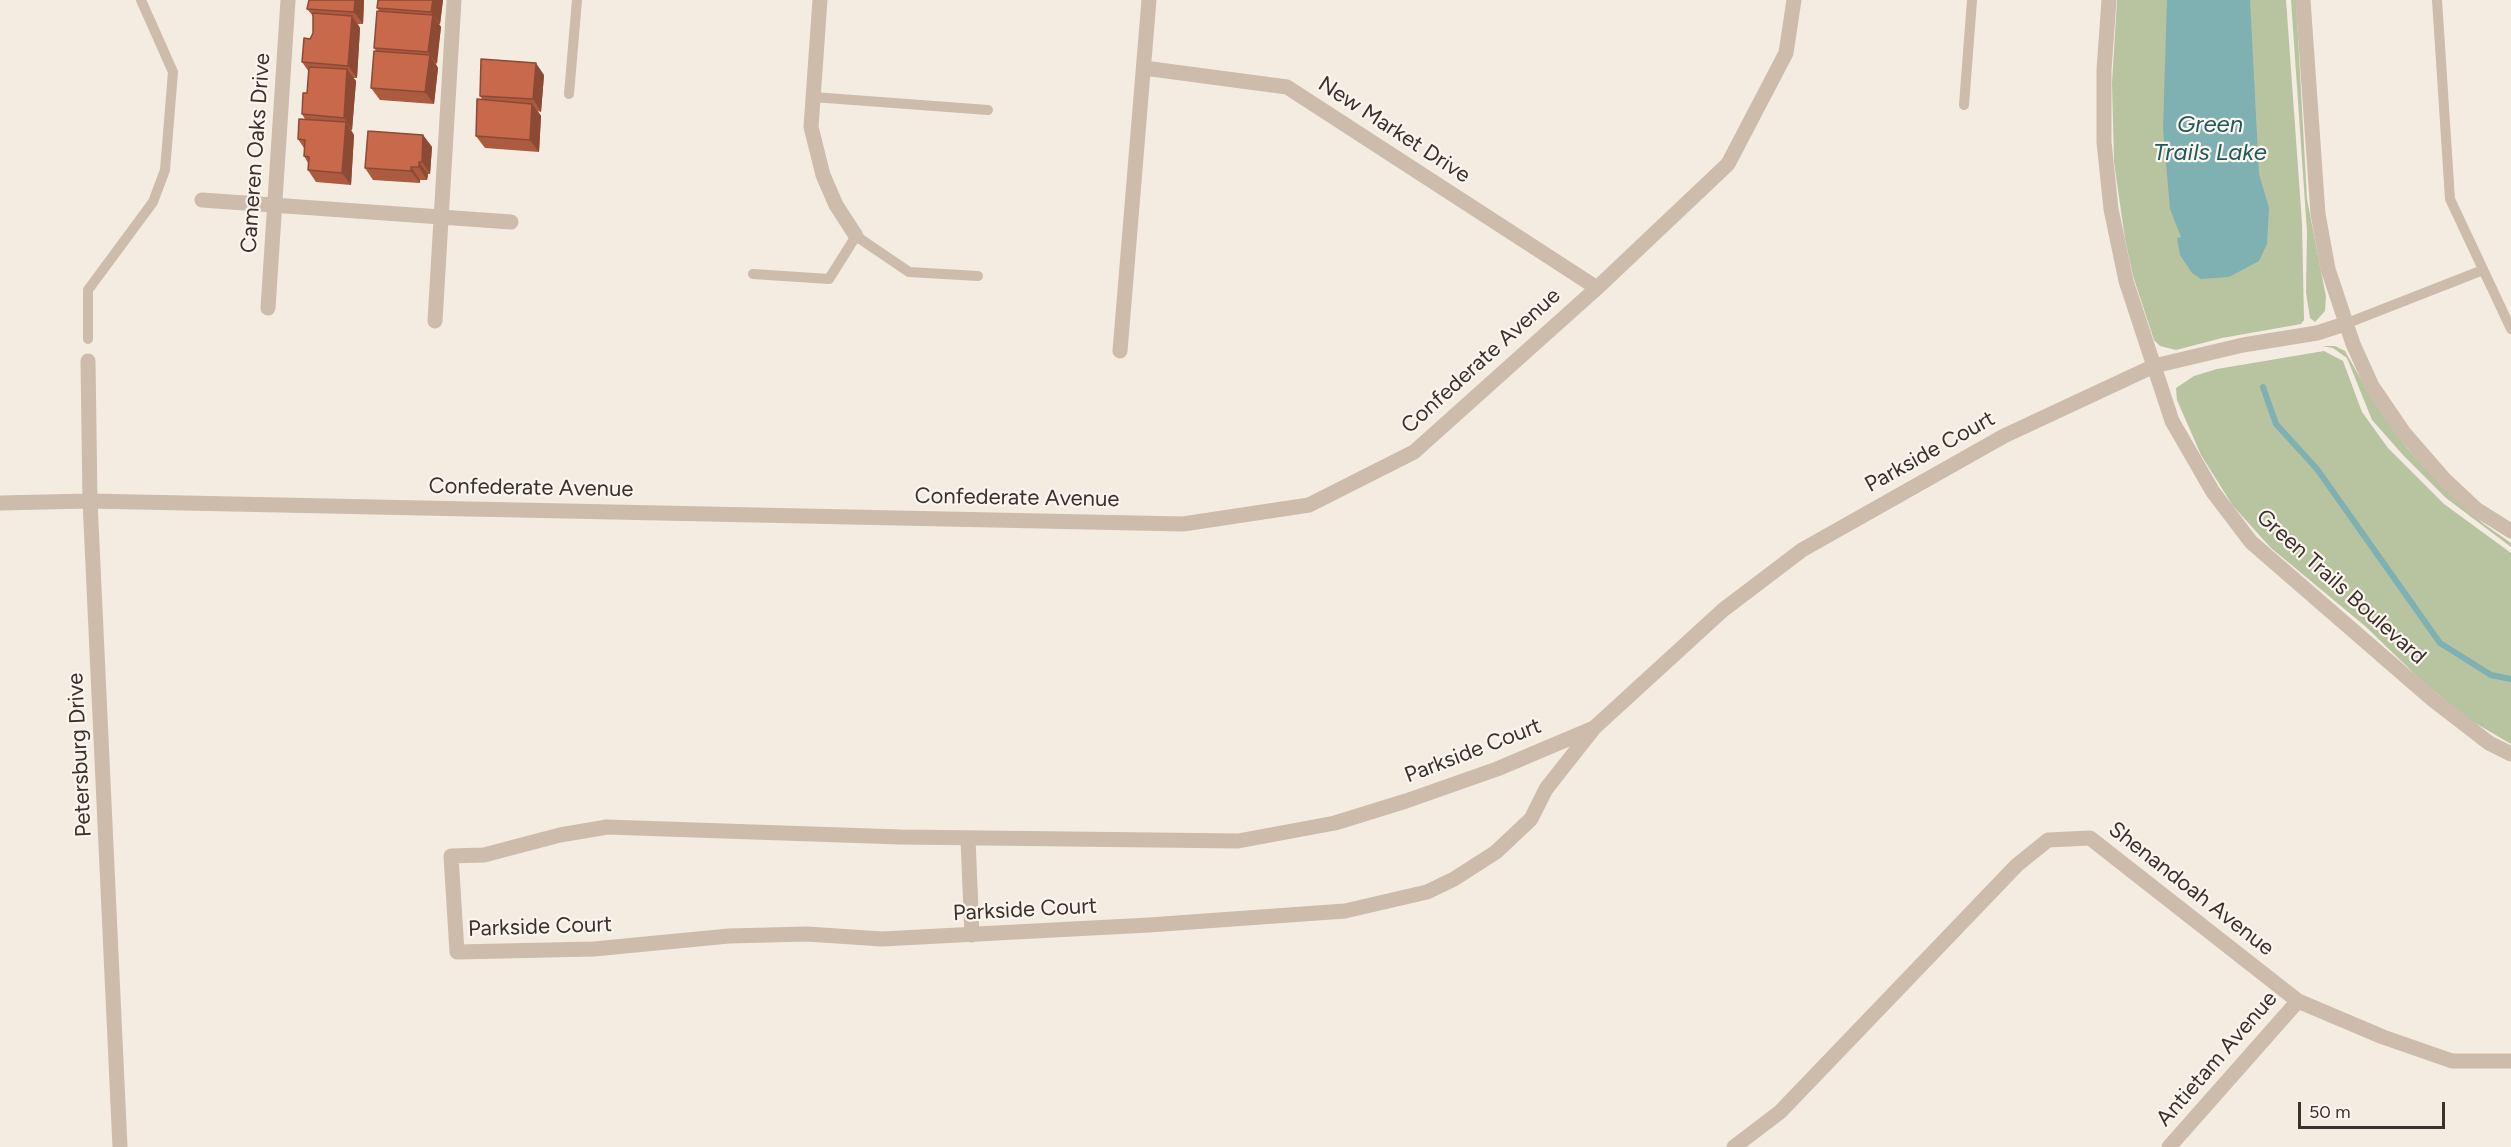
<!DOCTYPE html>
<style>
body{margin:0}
#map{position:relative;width:2511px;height:1147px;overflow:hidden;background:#f4ebe1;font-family:Figtree,sans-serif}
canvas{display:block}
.scale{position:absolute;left:2298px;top:1102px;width:147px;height:27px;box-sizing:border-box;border:3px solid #3b302b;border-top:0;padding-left:8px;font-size:18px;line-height:21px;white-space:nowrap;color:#3b302b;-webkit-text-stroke:4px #fbf5ee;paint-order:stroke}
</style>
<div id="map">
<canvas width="2511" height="1147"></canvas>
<div class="scale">50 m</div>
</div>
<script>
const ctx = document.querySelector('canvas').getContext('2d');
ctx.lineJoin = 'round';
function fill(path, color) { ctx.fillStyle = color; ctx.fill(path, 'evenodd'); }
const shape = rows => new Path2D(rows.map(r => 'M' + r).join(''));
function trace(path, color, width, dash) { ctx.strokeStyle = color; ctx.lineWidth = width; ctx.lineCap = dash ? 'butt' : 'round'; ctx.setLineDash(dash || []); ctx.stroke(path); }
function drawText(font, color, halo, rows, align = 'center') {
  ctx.font = font + ' Figtree,sans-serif'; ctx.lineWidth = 4.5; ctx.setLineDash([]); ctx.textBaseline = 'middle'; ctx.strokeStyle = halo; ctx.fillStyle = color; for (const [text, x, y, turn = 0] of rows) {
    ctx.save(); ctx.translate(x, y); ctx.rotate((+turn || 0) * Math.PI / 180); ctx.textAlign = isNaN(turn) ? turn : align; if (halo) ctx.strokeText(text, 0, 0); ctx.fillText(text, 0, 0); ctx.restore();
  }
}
const green = shape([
 [2117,0,2286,0,2302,223,2304,320,2301,324,2222,338,2176,350,2160,346,2154,340,2133,276,2125,239,2114,162,2112,83],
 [2291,0,2296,0,2307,199,2326,297,2325,311,2315,322,2310,318,2306,293,2307,232],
 [2322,346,2335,346,2345,351,2372,399,2406,447,2443,488,2484,524,2511,543,2511,547,2446,498,2403,455,2372,420,2347,358,2333,348],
 [2324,351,2343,361,2362,412,2388,448,2444,504,2511,553,2511,744,2470,720,2423,682,2365,626,2271,548,2233,506,2201,455,2177,400,2176,388,2194,376,2217,369]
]);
const water = shape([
 [2167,0,2250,0,2259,174,2269,208,2267,244,2259,261,2229,277,2201,279,2192,273,2180,255,2177,238,2181,237,2170,209,2163,129]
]);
const stream = shape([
 [2263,387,2276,424,2317,469,2440,643,2491,675,2511,679]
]);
const service = shape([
 [2437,0,2450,199,2511,329],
 [569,94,577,0],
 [813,97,988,110],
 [1964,105,1972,0],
 [753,274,829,279,856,236,909,272,978,276],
 [2345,324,2483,270],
 [88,339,88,290,153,202,165,170,173,72,141,0]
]);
const minor = shape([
 [820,0,811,127,823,175,836,205,856,236],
 [2109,0,2104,70,2104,142,2111,209,2126,281,2172,421,2213,492,2251,542,2432,699,2489,743,2511,754],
 [2303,0,2318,214,2328,269,2353,344,2372,386,2404,433,2444,479,2476,509,2511,531],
 [1144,68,1287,87,1597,288],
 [202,200,511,222],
 [268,308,288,0],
 [435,321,454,0],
 [1120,351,1149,0],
 [88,361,90,501,120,1147],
 [0,503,90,501,1183,524,1309,505,1414,452,1597,288,1728,164,1786,53,1794,0],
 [1594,728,1497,769,1406,801,1335,823,1238,841,900,837,607,827,560,835,484,855,451,856,457,952,594,949,729,936,807,934,882,939,1149,925,1345,911,1427,892,1454,879,1496,852,1531,819,1546,789,1594,728,1723,610,1802,550,2004,436,2154,366,2243,345,2317,333,2345,324],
 [968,839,972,935],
 [1734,1147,1780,1112,2017,865,2048,840,2090,838,2298,1001,2383,1037,2452,1061,2511,1061],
 [2169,1147,2298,1001]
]);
const wall = shape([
 [364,0,363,24,358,24,360,28,357,78,353,78,356,81,352,130,351,130,354,135,351,185,316,182,308,170,308,163,304,156,304,148,298,139,305,119,302,114,307,93,309,72,302,62,313,33,313,16,307,9],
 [443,0,440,24,439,24,441,27,436,64,438,68,434,104,380,100,371,88,376,51,374,48,379,11,377,8],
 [544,75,541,112,538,111,541,116,539,152,485,148,476,136,482,99,480,96],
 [423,135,432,147,430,174,428,174,427,180,420,180,420,183,373,180,365,168]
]);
const shadedWall = shape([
 [355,0,364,0,363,24,354,12],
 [433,0,443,0,440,24,431,12],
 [433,15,441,27,437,64,428,52],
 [352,16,360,28,357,78,348,66],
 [430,55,438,68,434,104,425,92],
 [536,63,544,75,541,112,533,99],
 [347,69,356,81,352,130,344,118],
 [532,104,541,116,539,152,530,140],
 [346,122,354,135,351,185,342,173],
 [423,135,432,147,430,174,422,162],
 [419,162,428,174,427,180,419,167],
 [411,167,420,180,420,183,411,171]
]);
const building = shape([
 [309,0,355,0,354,12,307,9,309,0],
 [378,0,433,0,431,12,377,8,378,0],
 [377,11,433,15,428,52,374,48,377,11],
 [313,13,352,16,348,66,302,62,304,38,310,39,313,33,313,13],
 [374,51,430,55,425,92,371,88,374,51],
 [481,59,536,63,533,99,480,96,481,59],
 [309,67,347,69,344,118,302,114,303,93,307,93,309,67],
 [477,99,532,104,530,140,476,136,477,99],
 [299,119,346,122,342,173,308,170,309,157,304,156,305,140,298,139,299,119],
 [368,131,423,135,422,162,419,162,419,167,411,167,411,171,365,168,368,131]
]);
const streetNames = [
 ["New Market Drive",1394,130,33],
 ["Cameren Oaks Drive",256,153,-86],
 ["Confederate Avenue",1481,361,-42],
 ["Parkside Court",1930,452,-29],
 ["Confederate Avenue",531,488,1],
 ["Confederate Avenue",1017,498,1],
 ["Green Trails Boulevard",2341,587,42],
 ["Parkside Court",1473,751,-21],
 ["Petersburg Drive",80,755,-93],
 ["Shenandoah Avenue",2191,889,38],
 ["Parkside Court",1025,910,-3],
 ["Parkside Court",540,927,-2],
 ["Antietam Avenue",2217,1059,-49]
];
const waterNames = [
 ["Green",2210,125],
 ["Trails Lake",2210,153]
];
fill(green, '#b8c4a0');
fill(water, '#7fb0b2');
trace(stream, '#7fb0b2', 6);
trace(service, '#cdbbac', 10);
trace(minor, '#cdbbac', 15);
fill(wall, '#ac5a40');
fill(shadedWall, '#8c4a34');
fill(building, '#c8694b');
trace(building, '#8c4a34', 1.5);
drawText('22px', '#3b302b', '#fbf5ee', streetNames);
drawText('italic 24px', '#1f5a5e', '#fbf5ee', waterNames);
</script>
